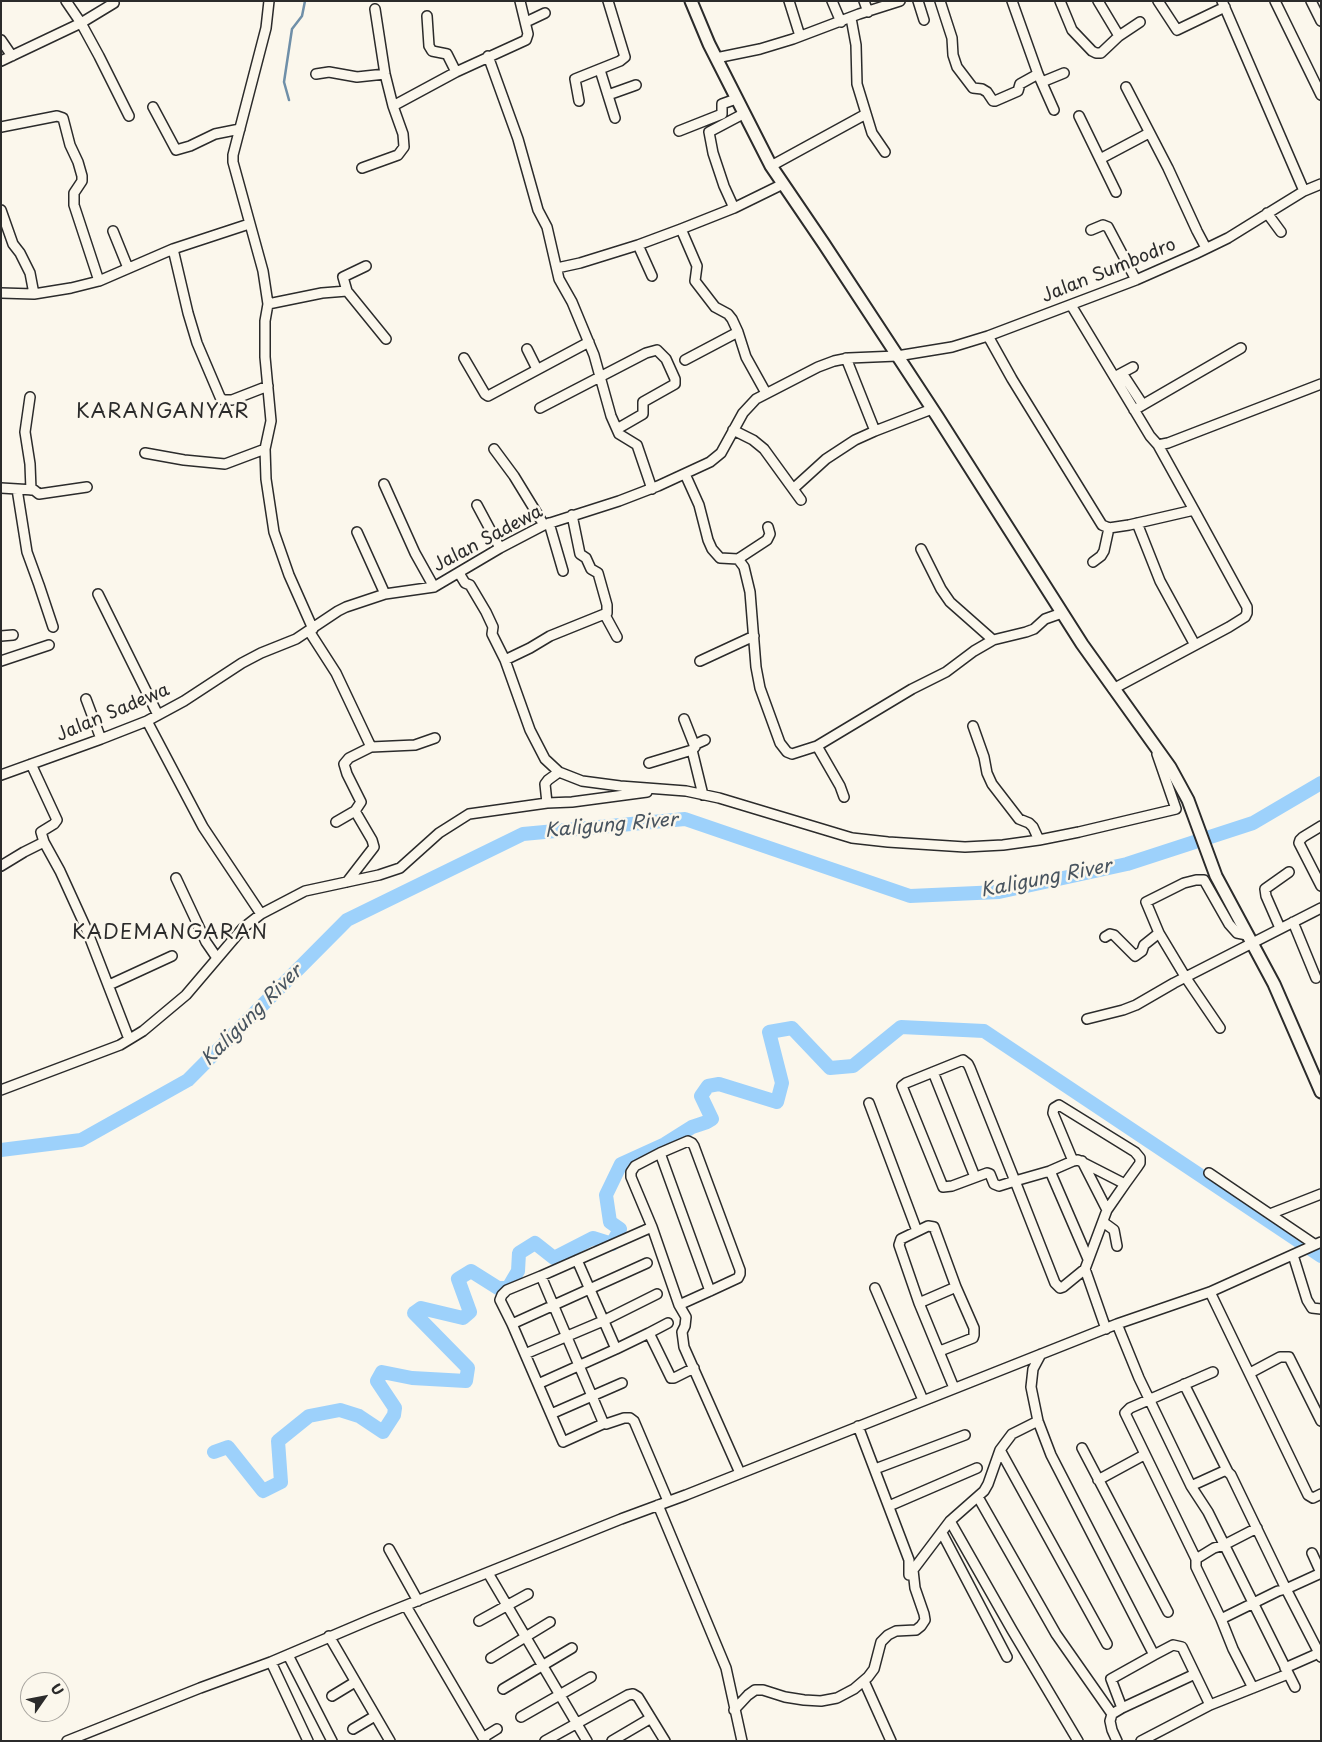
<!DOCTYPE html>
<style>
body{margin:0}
#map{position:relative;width:1322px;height:1742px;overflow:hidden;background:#fbf7ec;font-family:"Playpen Sans",sans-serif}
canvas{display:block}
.frame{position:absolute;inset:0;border:2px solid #2b2b2b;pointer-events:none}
.north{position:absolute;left:20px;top:1672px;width:50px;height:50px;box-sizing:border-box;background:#fbf7ec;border:1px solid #a8a59f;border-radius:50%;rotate:57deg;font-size:14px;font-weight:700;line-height:20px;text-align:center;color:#2b2b2b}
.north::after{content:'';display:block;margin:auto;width:18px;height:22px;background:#2b2b2b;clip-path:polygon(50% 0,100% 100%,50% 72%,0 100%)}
</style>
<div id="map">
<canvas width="1322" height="1742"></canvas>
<div class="frame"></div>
<div class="north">U</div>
</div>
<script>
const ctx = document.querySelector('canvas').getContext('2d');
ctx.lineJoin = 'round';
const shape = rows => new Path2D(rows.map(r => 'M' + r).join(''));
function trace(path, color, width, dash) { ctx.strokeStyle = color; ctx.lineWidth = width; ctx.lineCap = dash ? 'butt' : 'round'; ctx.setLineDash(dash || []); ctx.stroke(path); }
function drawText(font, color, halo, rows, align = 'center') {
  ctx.font = font + ' "Playpen Sans",sans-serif'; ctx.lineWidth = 5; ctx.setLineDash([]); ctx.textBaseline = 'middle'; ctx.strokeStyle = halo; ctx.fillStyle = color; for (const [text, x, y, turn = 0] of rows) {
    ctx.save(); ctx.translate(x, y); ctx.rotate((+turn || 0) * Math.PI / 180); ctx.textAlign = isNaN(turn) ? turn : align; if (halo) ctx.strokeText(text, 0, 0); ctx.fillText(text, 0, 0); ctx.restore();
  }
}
const stream = shape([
 [289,100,284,82,292,29,302,16,305,1]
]);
const river = shape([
 [1,1150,81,1140,188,1080,347,920,523,834,685,819,910,896,999,892,1127,864,1253,823,1321,783],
 [214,1452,228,1447,263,1491,281,1482,278,1441,309,1416,340,1410,359,1416,383,1432,394,1415,395,1408,377,1381,382,1372,412,1378,466,1381,468,1368,414,1313,421,1308,463,1318,470,1312,458,1279,471,1271,498,1288,508,1288,518,1271,519,1253,535,1243,554,1258,593,1238,612,1244,620,1229,610,1222,606,1195,621,1164,665,1144,692,1127,707,1122,712,1119,701,1096,708,1086,719,1084,777,1102,782,1083,769,1032,792,1028,830,1068,853,1066,901,1027,984,1031,1321,1256]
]);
const minor = shape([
 [269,1,266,28,233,155,233,162,263,271,268,304,265,321,265,357,271,421,265,449,266,479,274,532,289,575,313,629],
 [789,1,800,36],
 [832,1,841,22],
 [864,1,868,12],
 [918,1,924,20],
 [940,1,952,38,953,55,957,67,973,88,982,89,987,92,993,101,995,101,1018,91,1020,84,1038,74],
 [1012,1,1038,74,1054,110],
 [1060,1,1072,30,1092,51,1096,53,1101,53,1119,36,1140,22],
 [1098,1,1119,36],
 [1158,1,1177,30,1225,7],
 [1222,1,1304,191],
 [1275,1,1321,95],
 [1311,1,1321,21],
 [114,3,81,23,99,56,129,116],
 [427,16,429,46,432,51,447,54,456,72,526,40,528,34,520,1],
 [851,18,856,45,857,84,872,133,885,152],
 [526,22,545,13],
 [1,40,12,56],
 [488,56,518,139,538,210,547,227,559,279,572,302,594,355,611,416,619,434,637,445,652,489],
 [716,58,760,49,793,39,859,14,900,1],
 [1,61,81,23,66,1],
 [600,70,615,118],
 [316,74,329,72,357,77,385,74],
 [1042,82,1064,73],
 [1126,87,1168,168,1197,231,1206,248],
 [608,95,636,85],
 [579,101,575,79,620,61,625,57,608,1],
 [393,106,456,72],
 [153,107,176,150,190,146,215,134,240,129],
 [1079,116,1116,192],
 [1,127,57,116,63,118,70,145,78,162,82,176,82,181,74,193,74,205,99,281],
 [679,131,722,114,722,104,736,99],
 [1100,159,1149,133],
 [771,166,866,114],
 [362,168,398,155,404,147,403,134,393,106,385,74,375,9],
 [734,208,724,186,713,153,709,132,743,114],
 [1,210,13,244,20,253,30,273,34,294],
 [1267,213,1281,232],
 [681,229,697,266,695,281,715,307,728,314,732,319,738,332,746,357,766,393],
 [1091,230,1103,225,1108,227,1136,280],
 [113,231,128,268],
 [638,245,652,276],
 [173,249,188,313,197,343,220,397,223,400,232,400,268,386],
 [557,268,580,263,638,245,681,229,734,208,783,184],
 [347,291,386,339],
 [1,293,34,294,71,288,99,281,173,249,249,224],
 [268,304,322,293,347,291,343,277,366,266],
 [1071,305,1150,436,1158,445,1168,443,1321,384],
 [988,336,1012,379,1102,525,1109,528,1129,525,1194,510,1158,445],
 [527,349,537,369],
 [464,358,485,394,488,396,589,342],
 [846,358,875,431],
 [685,360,738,332],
 [1122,373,1143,405],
 [1118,375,1133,367],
 [30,397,25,432,30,464,31,490],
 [540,408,646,353,657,350,666,359,675,379,675,384,643,402,643,414,617,429],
 [1134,410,1241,348],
 [733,430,753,440,764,449,801,500],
 [494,449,514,476,544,525],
 [145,453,184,460,225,464,265,449],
 [685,474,699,505,708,540,712,549,720,558,738,559,744,567,750,592,756,667,760,688,780,743,787,752,792,754,817,746,912,689,946,672,974,651,993,640,1026,632,1034,629,1045,619,1062,613],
 [384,484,415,553,434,587],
 [1,488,34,490,39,494,87,487],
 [17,489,27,552,39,585,53,627],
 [793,489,826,459,855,440,875,431,932,409],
 [477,505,500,548],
 [549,523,563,571],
 [1137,523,1160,581,1195,645],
 [357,532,385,594],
 [921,549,941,589,950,602,993,640],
 [738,559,767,540,770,534,768,527],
 [1093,562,1101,556,1104,551,1109,528],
 [459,573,465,583,470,585,486,612,493,627,492,634,505,660,530,730,545,759,559,772,582,781,620,786,686,791,719,798,852,838,888,842,965,847,1003,845,1039,840,1079,832,1176,809,1157,754],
 [98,594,158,715],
 [605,615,617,637],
 [309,631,336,673,371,747,415,745,435,738],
 [1,636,13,635],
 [505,660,530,648,550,636,607,613,607,605,598,573,591,569,586,558,580,554,572,515],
 [1,661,49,645],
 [700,661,754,636],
 [1113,689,1229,627,1245,617,1247,613,1247,607,1194,510],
 [86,699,101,739],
 [684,719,695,747,692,750],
 [147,721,203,827,261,914],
 [973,726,984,757,987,773,992,784,1019,819,1029,823,1033,827,1039,840],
 [694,745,705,740],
 [817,746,840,786,844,797],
 [649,763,692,750,703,795],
 [31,764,57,820,54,824,41,832,44,842,60,871,86,928,129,1039],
 [1,775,101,739,147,721,184,701,242,663,261,653,296,639,338,611,346,607,385,594,434,587,500,548,544,525,619,501,658,486,710,462,721,453,743,413,756,399,818,367,834,361,849,358,897,356,952,347,988,336,1136,280,1195,254,1228,238,1278,207,1304,191,1321,184],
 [547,803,572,802,647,792],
 [336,822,355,811,361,802,347,774,344,764,349,758,371,747],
 [1321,826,1303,837,1300,840,1299,843,1321,886],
 [1,866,24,852,44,842],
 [176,878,206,942,217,958],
 [347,882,374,847,372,840,355,811],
 [1293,922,1316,978],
 [1280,928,1266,896,1265,889,1289,872],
 [1105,937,1110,934,1114,935,1135,956,1142,951,1144,945,1159,933],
 [109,985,172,956],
 [1087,1019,1123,1010,1136,1005,1174,983,1321,908],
 [1220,1028,1186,978,1159,933,1146,902,1184,883,1196,880,1204,880,1229,924,1237,933,1247,935],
 [933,1072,975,1177],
 [1,1090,120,1045,143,1031,186,995,243,928,261,914,305,891,379,875,400,868,439,833,469,814,547,803,545,784,548,780,559,772],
 [869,1103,917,1231],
 [660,1153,635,1166,631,1172,631,1177,652,1227,679,1305,686,1317,685,1326,682,1332,684,1347,740,1473],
 [1073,1161,1053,1113,1054,1108,1059,1105,1135,1152,1140,1158,1140,1163,1138,1166,1125,1184,1107,1210,1085,1269,1063,1287,1060,1288,1055,1283,1015,1181,970,1068,968,1064,963,1060,906,1083,902,1086,943,1187,952,1186,987,1173,990,1174,994,1184,999,1186,1015,1181,1050,1171,1073,1161,1078,1160,1125,1184],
 [1082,1161,1107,1210],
 [1050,1171,1088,1259],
 [1209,1173,1314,1244],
 [1270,1214,1321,1194],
 [1103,1222,1114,1230,1117,1246],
 [652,1227,541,1276,603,1422,606,1424,624,1418,630,1418,634,1421,668,1501],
 [1293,1255,1307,1300,1312,1308,1321,1309],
 [1085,1269,1106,1329],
 [541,1276,507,1290,502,1295,500,1300,512,1324,563,1442,605,1423],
 [875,1288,923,1400],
 [1210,1292,1308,1495,1313,1498,1321,1494],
 [919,1303,956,1287,974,1328,974,1335,973,1338,940,1351],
 [679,1305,710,1291,738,1278,740,1274,740,1270,694,1146,692,1143,688,1141,660,1153,710,1291],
 [512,1324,647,1263],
 [1117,1324,1139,1378,1191,1486,1208,1512,1295,1687],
 [649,1333,668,1323],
 [616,1349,649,1333,671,1378,674,1378,694,1368],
 [525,1354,603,1321,657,1294],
 [1041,1354,1033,1369,1031,1387,1038,1421,1051,1455,1154,1655,1173,1645,1182,1647,1210,1705,1141,1741],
 [1250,1373,1280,1357,1289,1357,1321,1421],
 [538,1384,616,1349,577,1260],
 [1184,1384,1228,1472,1231,1475,1286,1589,1278,1591,1221,1619,1233,1649,1253,1688],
 [954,1388,919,1303,899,1245,901,1239,928,1226,934,1227,956,1287],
 [551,1414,622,1383],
 [858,1426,909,1560,909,1575],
 [1082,1448,1168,1612],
 [1000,1450,1012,1434,1038,1421],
 [875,1469,965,1435],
 [1098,1480,1144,1455],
 [1191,1486,1224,1471,1228,1472],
 [978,1497,1056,1634,1112,1714],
 [658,1505,726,1668,742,1741],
 [889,1506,977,1468],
 [950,1521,1012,1630,1078,1741],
 [942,1533,1007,1657],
 [389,1549,418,1601],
 [1312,1553,1321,1573],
 [1196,1559,1125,1413,1130,1408,1213,1372],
 [488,1573,587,1741],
 [1321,1573,1286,1589,1321,1657],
 [406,1606,485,1741],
 [1221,1619,1196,1567,1196,1559,1214,1548,1224,1545,1257,1528],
 [479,1621,528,1594],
 [329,1636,390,1741],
 [288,1655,332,1741],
 [491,1658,550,1622],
 [271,1662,308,1741],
 [1285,1668,1319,1653],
 [864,1681,891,1741],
 [503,1689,572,1648],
 [332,1696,355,1682],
 [1210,1705,1288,1674],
 [1122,1708,1195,1674],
 [734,1710,748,1695,755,1690,763,1690,785,1697,804,1700,821,1701,837,1698,854,1689,868,1677,874,1669,881,1642,888,1635,896,1631,916,1630,921,1626,925,1620,924,1614,915,1588,913,1570,950,1521,984,1491,988,1484,1000,1450,1107,1644],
 [521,1717,591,1677],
 [353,1729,375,1716],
 [484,1737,497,1729],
 [67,1741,200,1688,271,1662,372,1619,621,1519,686,1495,1117,1324,1210,1292,1321,1242],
 [545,1741,628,1695,633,1694,638,1697,665,1741],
 [612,1741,651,1718],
 [1117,1741,1112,1730,1110,1721,1112,1714,1122,1708,1111,1679,1154,1655]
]);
const major = shape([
 [691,1,709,44,771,166,824,244,937,416,1082,644,1170,767,1188,800,1216,876,1274,984,1321,1092]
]);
const streetNames = [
 ["Jalan Sumbodro",1109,271,-22],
 ["Jalan Sadewa",488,539,-28],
 ["Jalan Sadewa",113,713,-23]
];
const waterNames = [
 ["Kaligung River",611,826,-5],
 ["Kaligung River",1046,879,-11],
 ["Kaligung River",252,1016,-45]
];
const quarterNames = [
 ["KARANGANYAR",163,412],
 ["KADEMANGARAN",170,933]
];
trace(stream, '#6f8fa8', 2.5);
trace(river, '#9dd1fb', 14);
trace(minor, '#2b2b2b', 12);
trace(major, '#2b2b2b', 15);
trace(minor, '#fbf7ec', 9);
trace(major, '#fbf7ec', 11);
drawText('18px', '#2b2b2b', '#fbf7ec', streetNames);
drawText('italic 19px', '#48545f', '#fbf7ec', waterNames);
ctx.letterSpacing = '1px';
drawText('20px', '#2b2b2b', '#fbf7ec', quarterNames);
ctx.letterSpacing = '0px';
</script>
